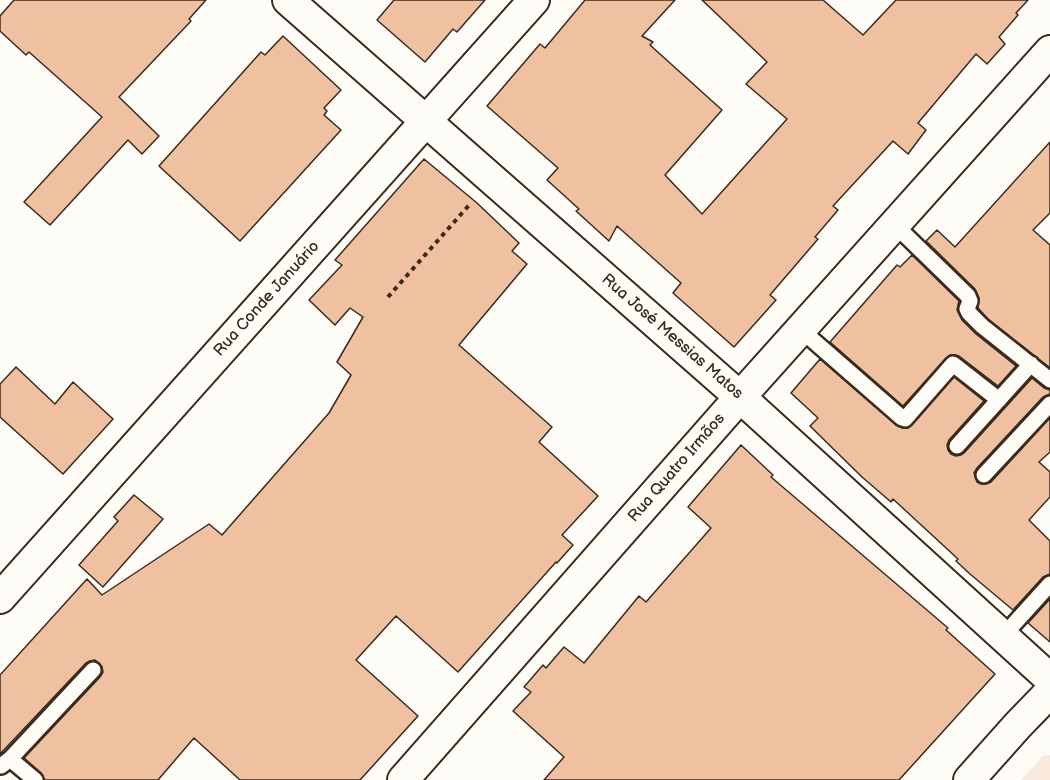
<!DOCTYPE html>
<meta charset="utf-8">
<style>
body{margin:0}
canvas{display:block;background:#fdfcf7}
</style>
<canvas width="1050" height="780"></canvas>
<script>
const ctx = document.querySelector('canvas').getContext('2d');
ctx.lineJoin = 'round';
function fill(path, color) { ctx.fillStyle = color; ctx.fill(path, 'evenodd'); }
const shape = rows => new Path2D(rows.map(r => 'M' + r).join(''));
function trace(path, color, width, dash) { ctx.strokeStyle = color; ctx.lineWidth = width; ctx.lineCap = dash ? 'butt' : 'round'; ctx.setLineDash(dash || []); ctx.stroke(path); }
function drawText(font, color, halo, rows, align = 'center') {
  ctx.font = font + ' "Balsamiq Sans",sans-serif'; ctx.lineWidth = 4.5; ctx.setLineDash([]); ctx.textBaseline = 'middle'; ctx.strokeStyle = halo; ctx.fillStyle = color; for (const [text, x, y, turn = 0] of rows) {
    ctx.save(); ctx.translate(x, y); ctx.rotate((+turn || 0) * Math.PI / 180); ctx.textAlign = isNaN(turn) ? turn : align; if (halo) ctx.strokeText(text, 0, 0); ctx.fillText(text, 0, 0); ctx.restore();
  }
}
const built = shape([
 [1050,755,1050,780,1021,780,1043,756]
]);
const building = shape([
 [14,0,206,0,189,19,191,21,119,97,159,136,142,154,128,140,50,225,24,202,102,117,29,52,26,55,0,31,0,16,14,0],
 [394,0,485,0,457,32,453,29,425,62,377,20,394,0],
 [585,0,675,0,642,36,653,42,650,45,722,110,665,175,702,214,787,119,746,84,767,62,702,0,823,0,863,35,896,0,1028,0,1016,13,1018,15,999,37,1005,44,987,64,976,54,918,123,926,130,908,154,893,141,833,206,838,210,815,237,818,239,770,295,776,300,734,347,673,293,681,283,617,226,609,241,576,211,579,209,547,180,558,168,487,106,540,44,545,48,585,0],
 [283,36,341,90,324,108,327,111,324,115,341,130,240,241,159,166,261,52,265,55,283,36],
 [1050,142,1050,213,1033,230,1050,245,1050,368,988,319,978,308,979,298,975,289,926,241,937,230,955,247,1050,142],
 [424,159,477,203,519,243,512,251,527,264,459,345,552,427,539,442,598,496,562,535,573,545,557,563,556,562,458,672,396,616,356,660,418,716,360,780,240,780,194,738,158,780,45,780,41,773,24,758,100,677,103,672,102,667,99,663,95,660,90,661,86,663,0,754,0,675,87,579,102,595,209,524,222,535,329,413,351,375,337,362,363,317,350,308,335,325,309,300,342,265,335,260,424,159],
 [912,255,959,301,957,310,962,320,976,334,1016,366,998,386,959,356,955,355,950,355,946,358,903,406,830,342,897,265,900,267,912,255],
 [820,359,896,425,903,428,908,428,912,425,954,377,984,401,949,440,947,445,948,450,951,454,956,456,961,455,964,453,1032,378,1044,388,1050,390,1050,394,1043,397,977,468,974,473,977,482,981,484,986,484,991,482,1050,418,1050,452,1039,462,1050,472,1050,497,1029,520,1050,541,1050,574,1043,577,1013,610,970,574,956,561,958,559,893,499,891,502,862,477,810,426,818,418,791,393,820,359],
 [16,367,55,404,73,382,113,419,63,474,0,417,0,384,16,367],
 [741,445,773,475,771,477,948,628,946,630,995,674,899,780,544,780,564,757,513,711,531,692,524,687,543,665,546,668,564,647,584,663,639,596,646,602,711,528,688,507,741,445],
 [134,495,163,519,103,587,79,565,118,521,114,517,134,495],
 [1050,599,1050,642,1028,623,1050,599]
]);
const path = shape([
 [388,297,471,203]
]);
const service = shape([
 [895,225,968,296,970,301,967,309,969,313,982,326,1050,380],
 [800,329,902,418,905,419,953,364,999,400],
 [957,446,1031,364],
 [984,475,1050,404],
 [1003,636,1050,584],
 [10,759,93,670],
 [0,765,1,766,10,759,35,780]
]);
const minor = shape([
 [288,0,740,397,1050,679],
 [0,598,534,0],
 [403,780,740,397,1050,51],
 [969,780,1018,725,1050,692]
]);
const streetNames = [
 ["Rua Conde Januário",267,299,-48],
 ["Rua José Messias Matos",672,337,41],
 ["Rua Quatro Irmãos",677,468,-49]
];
fill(built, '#f9eadd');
fill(building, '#f0c1a0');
trace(building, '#3b2a1e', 1.5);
trace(service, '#3b2a1e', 20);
trace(minor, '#3b2a1e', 34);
trace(path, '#3b2a1e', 4, [4.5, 4.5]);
trace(service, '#fdfcf7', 15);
trace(minor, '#fdfcf7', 30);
drawText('16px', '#3b2a1e', '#fdfcf7', streetNames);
</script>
